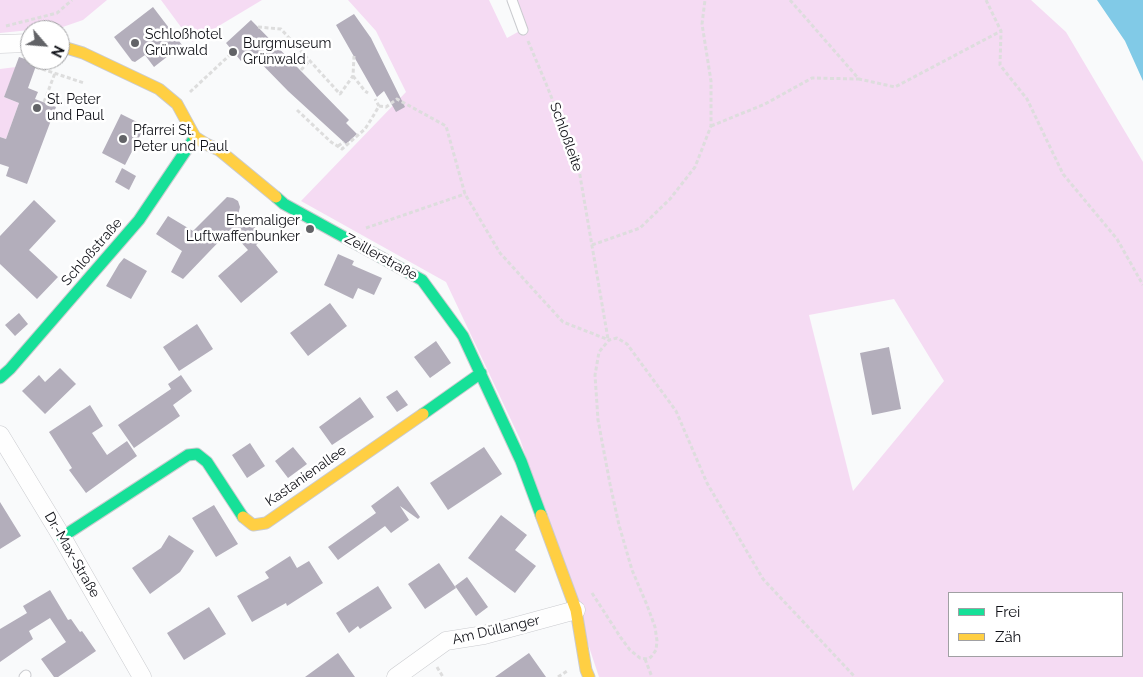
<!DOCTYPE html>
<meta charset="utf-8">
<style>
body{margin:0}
#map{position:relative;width:1143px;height:677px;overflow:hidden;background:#f9fafb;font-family:Raleway,sans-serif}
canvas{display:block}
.legend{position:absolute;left:948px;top:592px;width:175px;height:65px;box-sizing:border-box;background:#fff;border:1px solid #a0a0a3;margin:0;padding:6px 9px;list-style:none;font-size:15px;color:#111218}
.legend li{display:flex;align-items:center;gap:10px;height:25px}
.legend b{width:25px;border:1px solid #a0a0a3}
.north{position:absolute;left:20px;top:20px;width:50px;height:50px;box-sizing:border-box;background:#fff;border:1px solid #a0a0a3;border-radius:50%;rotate:117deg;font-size:14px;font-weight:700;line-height:20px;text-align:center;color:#111218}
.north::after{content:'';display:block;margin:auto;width:18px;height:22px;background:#626367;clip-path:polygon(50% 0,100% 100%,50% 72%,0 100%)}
</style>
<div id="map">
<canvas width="1143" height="677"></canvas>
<ul class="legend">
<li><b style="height:6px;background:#16e098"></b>Frei</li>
<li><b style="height:6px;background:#ffcf43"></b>Zäh</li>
</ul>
<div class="north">N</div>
</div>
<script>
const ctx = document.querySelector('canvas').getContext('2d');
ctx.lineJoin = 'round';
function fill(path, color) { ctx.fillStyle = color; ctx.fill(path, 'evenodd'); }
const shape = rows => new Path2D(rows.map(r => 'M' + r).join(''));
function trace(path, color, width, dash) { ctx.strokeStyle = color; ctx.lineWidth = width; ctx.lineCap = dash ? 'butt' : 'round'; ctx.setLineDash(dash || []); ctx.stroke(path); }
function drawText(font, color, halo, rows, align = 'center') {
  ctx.font = font + ' Raleway,sans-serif'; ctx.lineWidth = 5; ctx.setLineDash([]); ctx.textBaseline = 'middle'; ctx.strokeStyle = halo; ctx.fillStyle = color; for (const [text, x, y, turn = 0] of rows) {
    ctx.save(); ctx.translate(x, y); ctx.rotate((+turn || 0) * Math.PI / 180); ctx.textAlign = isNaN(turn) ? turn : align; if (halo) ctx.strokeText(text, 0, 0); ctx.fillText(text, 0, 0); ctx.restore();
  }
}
const green = shape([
 [0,0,107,0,83,20,54,30,30,30,0,33],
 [161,0,262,0,192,42],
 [348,0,489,0,507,38,525,28,514,0,1031,0,1066,32,1143,162,1143,677,599,677,520,439,446,282,301,201,406,92,376,31],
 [894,299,944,381,853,491,809,315],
 [949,593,1122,593,1122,656,949,656],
 [16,67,4,97,19,103,6,139,0,137,0,69]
]);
const water = shape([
 [1097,0,1143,0,1143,81,1125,41]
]);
const building = shape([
 [153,7,182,45,154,67,145,55,135,62,132,61,114,37],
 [354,14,371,38,405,107,396,112,384,91,377,97,336,25],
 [251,20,349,120,346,123,357,134,346,144,288,91,249,51,241,61,226,43],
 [19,57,37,63,28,88,38,92,35,99,56,107,27,184,6,176,9,167,0,164,0,137,6,139,19,103,4,97],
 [121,114,145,126,125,165,102,153],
 [122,168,136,176,129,190,115,182],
 [227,197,233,198,238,201,240,207,238,215,252,227,254,226,264,238,256,245,278,272,241,303,218,276,248,250,230,230,183,279,171,272,182,251,156,234,168,216,193,231],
 [34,200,56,221,29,250,58,277,37,299,0,264,0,236],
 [338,254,354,261,352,265,382,278,374,295,358,288,353,299,324,285],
 [124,258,147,271,131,299,106,286,119,264],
 [330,303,347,326,308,356,290,333],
 [19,313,28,324,15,336,5,325],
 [197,324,213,349,179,371,163,347],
 [436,341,451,363,430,378,414,357],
 [889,347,901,409,872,415,860,353],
 [60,368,76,384,45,414,22,391,39,375,45,382],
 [181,375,192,391,173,405,180,416,134,448,118,425,171,389,168,384],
 [397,390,408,405,397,412,386,397],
 [360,397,374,417,332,445,319,427],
 [90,405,103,426,92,433,107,455,127,441,137,456,86,493,69,470,72,468,49,432],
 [250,443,265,466,247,478,232,455],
 [293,447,307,464,288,478,275,461],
 [484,447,502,474,448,510,430,483],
 [398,486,420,517,418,519,400,506,409,520,391,533,385,526,338,560,328,547,376,513,371,506],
 [0,502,21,536,0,549],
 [214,505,238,544,216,557,192,518],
 [501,515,527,535,515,550,536,566,515,593,468,558],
 [169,535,194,551,180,572,150,594,132,568,161,548],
 [290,556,297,568,309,561,323,583,287,606,286,603,252,622,237,596,269,578,265,572],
 [439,563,456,588,425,609,408,584],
 [467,577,488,607,476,616,455,586],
 [378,586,392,608,360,629,358,626,349,633,336,613],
 [50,590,68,620,71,619,80,632,82,631,96,651,58,677,54,677,41,659,66,642,50,618,29,631,33,639,0,662,0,629,27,613,23,606],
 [209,607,226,634,184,660,167,633],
 [338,653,355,677,305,677],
 [529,653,546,677,495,677]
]);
const path = shape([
 [790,0,859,79,895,87,1001,31],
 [986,0,1001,31,1000,65,1027,99,1063,174,1117,239,1143,285],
 [6,26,57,13,72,0],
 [258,27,281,29,340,94,353,76,354,56],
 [528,41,547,86,578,164,608,339],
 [36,67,84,83],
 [301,70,309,61],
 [353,76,365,91,368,93],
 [190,92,233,52],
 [44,102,55,73],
 [379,106,386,107,397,99,446,126,465,194,500,253,563,322,609,340],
 [297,110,331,142,342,149,365,129,372,118,379,106,375,99],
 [711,126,765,104,812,78,859,79],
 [338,146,344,142],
 [366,228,465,194],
 [592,245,640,228,670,199,695,167,711,126,711,81,702,24,705,0],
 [592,593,621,638,630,650,640,658,648,659,651,657,656,650,657,641,655,627,647,605,632,570,619,525,610,484,598,420,595,375,599,352,609,340,617,338,627,344,676,411,707,483,763,579,855,677],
 [645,659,652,677],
 [437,667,443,677],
 [558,677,567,671]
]);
const lane = shape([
 [512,0,523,30],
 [24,677,26,675]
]);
const street = shape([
 [0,44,30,43],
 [0,435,62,537,142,677],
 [396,677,446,641,484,635,576,610]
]);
const fast = shape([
 [276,197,284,204,422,280,463,336,521,461,541,515],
 [0,378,10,369,139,220,195,137],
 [423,414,481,373],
 [62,537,188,455,197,454,207,462,243,517]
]);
const slow = shape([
 [60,46,83,53,159,89,177,104,195,137,206,144,219,150,276,197],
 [541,515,576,610,586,670,589,677],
 [243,517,253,525,266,523,423,414]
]);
const markers = [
 [135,43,5,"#626367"],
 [233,52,5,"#626367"],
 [37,108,5,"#626367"],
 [123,139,5,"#626367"],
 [310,229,5,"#626367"]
];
const poiNames = [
 ["Schloßhotel",145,35],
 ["Grünwald",145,51],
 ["Burgmuseum",243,44],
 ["Grünwald",243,60],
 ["St. Peter",47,100],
 ["und Paul",47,116],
 ["Pfarrei St.",133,131],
 ["Peter und Paul",133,147],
 ["Ehemaliger",300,221,"right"],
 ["Luftwaffenbunker",300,237,"right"]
];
const streetNames = [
 ["Schloßleite",566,137,70],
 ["Schloßstraße",92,252,-49],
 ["Zeillerstraße",381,257,29],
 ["Kastanienallee",306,476,-35],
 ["Dr.-Max-Straße",72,555,60],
 ["Am Düllanger",496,630,-13]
];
fill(green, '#f5dbf3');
fill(water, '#81cae7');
fill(building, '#b3aebb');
trace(lane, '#cacbcf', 11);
trace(street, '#cacbcf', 19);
trace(fast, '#cacbcf', 13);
trace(slow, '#cacbcf', 13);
trace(path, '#ddd', 3, [4, 2.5]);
trace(lane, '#fefefe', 9);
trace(street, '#fefefe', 18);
trace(fast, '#16e098', 11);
trace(slow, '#ffcf43', 11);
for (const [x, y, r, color] of markers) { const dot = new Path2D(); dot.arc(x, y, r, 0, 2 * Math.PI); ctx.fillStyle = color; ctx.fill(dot); trace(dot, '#fff', 2); }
drawText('14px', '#111218', '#fff', poiNames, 'left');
drawText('14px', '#111218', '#fff', streetNames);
</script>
